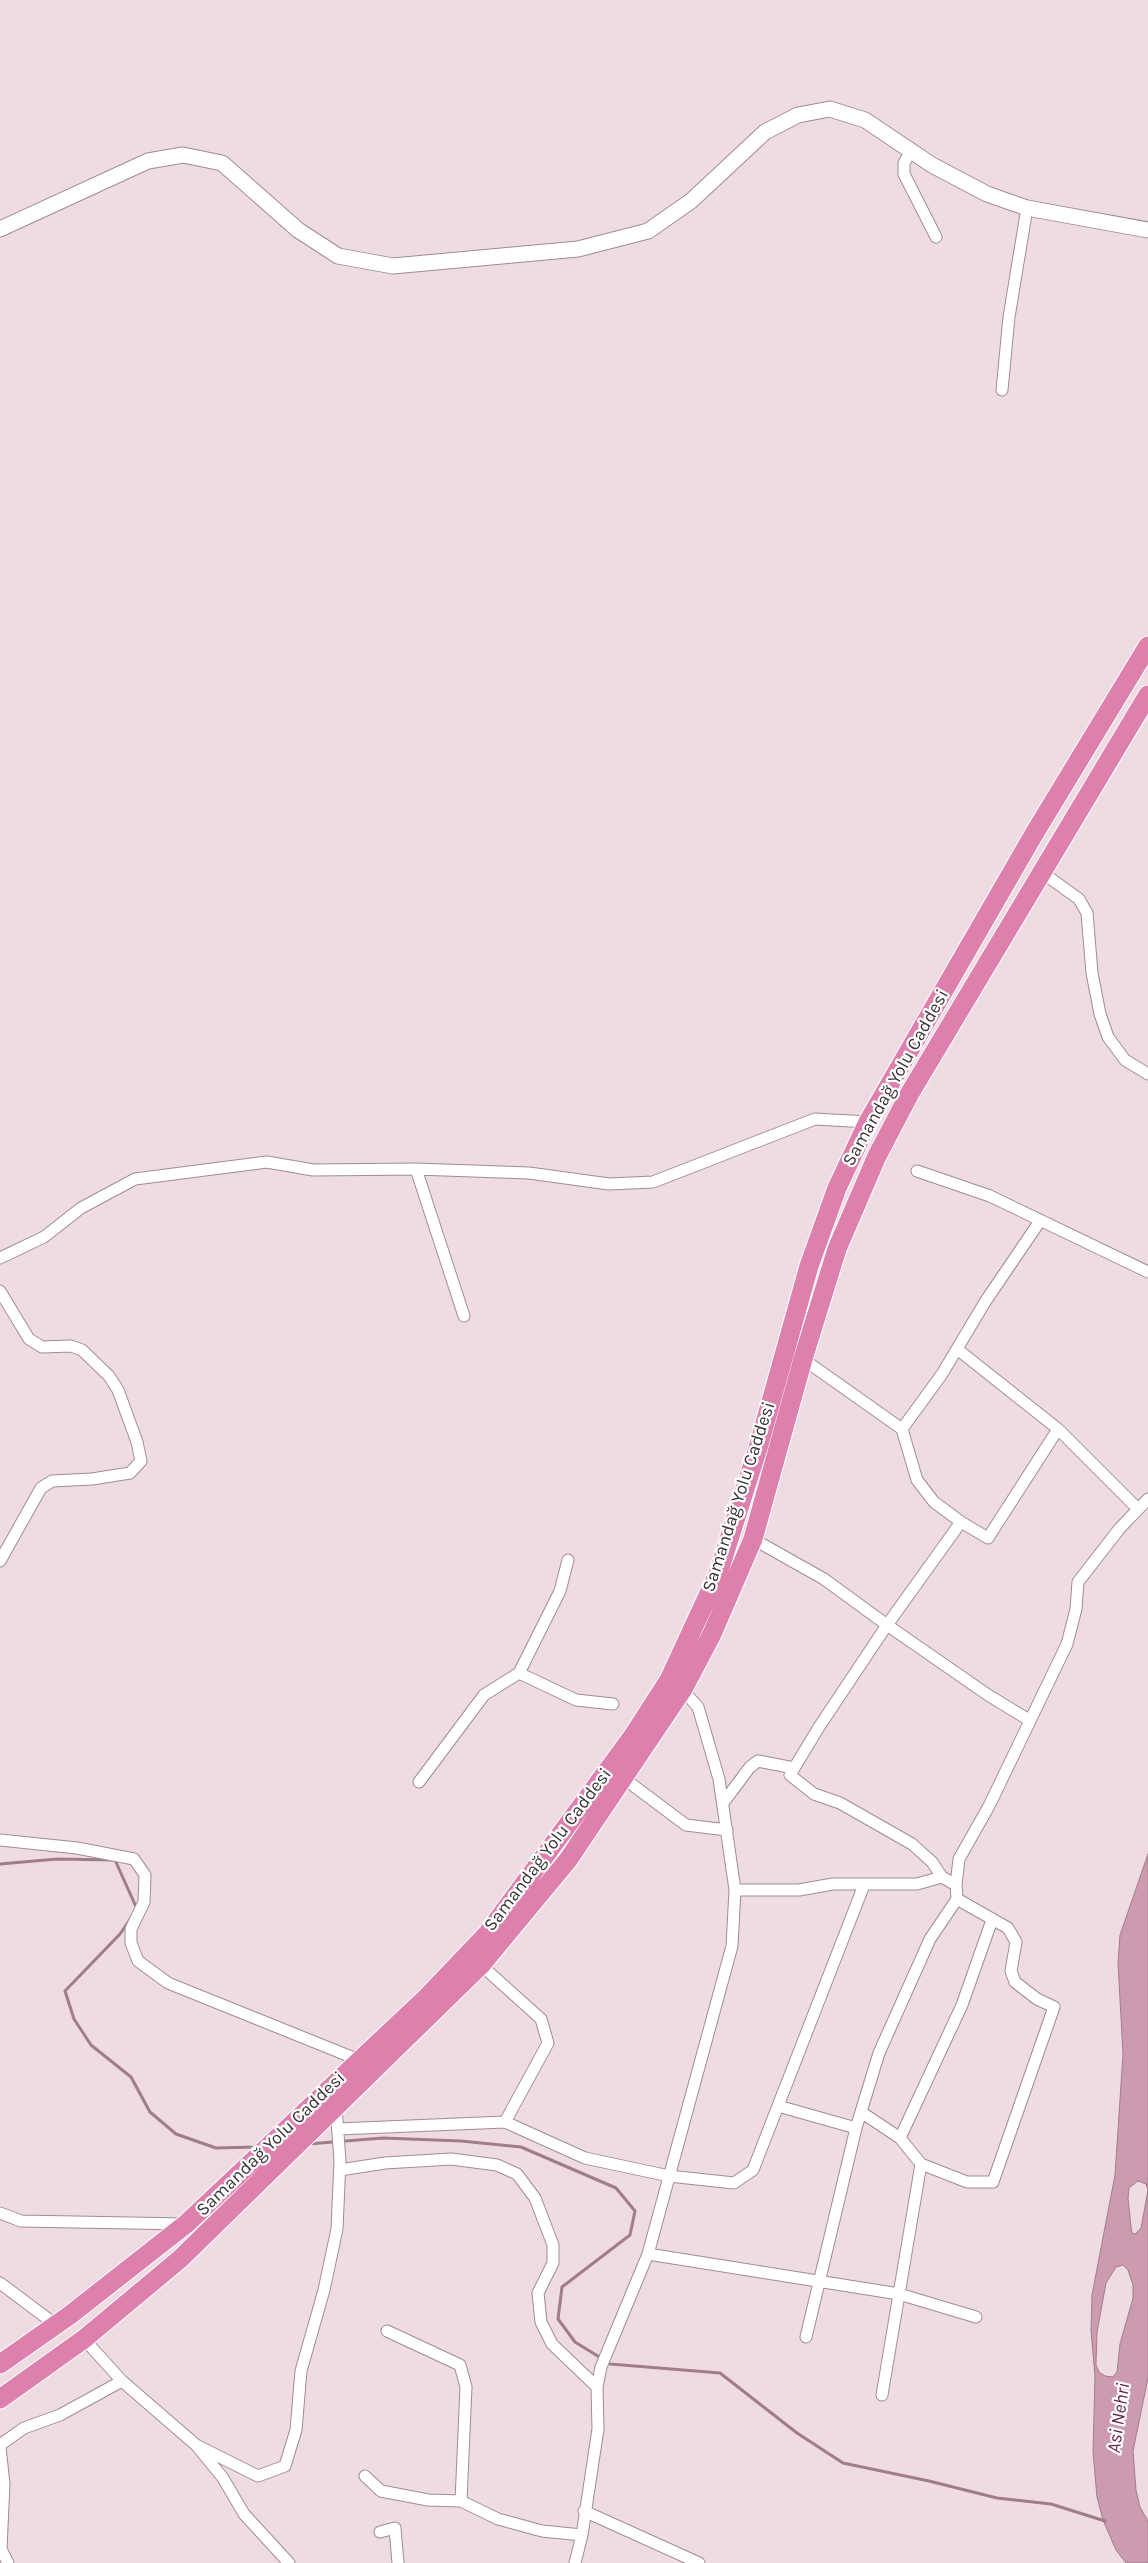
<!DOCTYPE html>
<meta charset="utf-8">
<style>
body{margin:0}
canvas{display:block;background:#efdce3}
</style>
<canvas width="1148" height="2563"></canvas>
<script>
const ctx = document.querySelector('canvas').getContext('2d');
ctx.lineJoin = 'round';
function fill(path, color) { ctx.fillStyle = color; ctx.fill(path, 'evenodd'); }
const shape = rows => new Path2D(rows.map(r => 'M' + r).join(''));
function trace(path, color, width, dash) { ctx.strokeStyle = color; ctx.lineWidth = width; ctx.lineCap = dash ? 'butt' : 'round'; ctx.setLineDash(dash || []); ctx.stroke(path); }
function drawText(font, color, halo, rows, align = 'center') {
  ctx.font = font + ' Karla,sans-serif'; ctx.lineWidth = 4.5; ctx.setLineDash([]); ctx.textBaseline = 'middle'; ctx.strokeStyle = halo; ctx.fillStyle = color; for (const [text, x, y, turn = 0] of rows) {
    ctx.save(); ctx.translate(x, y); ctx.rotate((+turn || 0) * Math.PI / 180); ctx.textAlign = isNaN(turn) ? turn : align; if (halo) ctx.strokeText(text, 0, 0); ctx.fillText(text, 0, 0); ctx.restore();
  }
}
const water = shape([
 [1148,1854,1148,2378,1133,2451,1136,2490,1140,2507,1148,2521,1148,2563,1126,2563,1116,2550,1103,2520,1097,2497,1093,2452,1095,2376,1091,2331,1092,2295,1115,2175,1123,2054,1118,1963,1120,1935,1148,1854],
 [1138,2181,1146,2184,1148,2190,1141,2228,1135,2234,1132,2233,1131,2227,1128,2198,1129,2188,1138,2181],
 [1123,2265,1128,2270,1133,2285,1133,2298,1120,2344,1117,2372,1113,2377,1105,2376,1099,2372,1096,2365,1097,2332,1106,2283,1116,2267,1123,2265]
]);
const stream = shape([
 [0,1864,57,1859,115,1860,137,1909],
 [131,1918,120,1934,65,1991,74,2019,91,2045,131,2077,150,2112,176,2134,216,2148,257,2147],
 [308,2144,383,2138,461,2141,521,2147,616,2188,635,2211,630,2235,562,2287,558,2319,575,2342,601,2358],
 [606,2362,610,2364,720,2373,797,2433,843,2463,929,2481,997,2498,1051,2504,1105,2521]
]);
const minor = shape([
 [911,151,904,163,904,174,936,237],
 [1002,390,1009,317,1027,208],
 [1040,871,1079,899,1087,913,1092,973,1100,1014,1108,1037,1125,1060,1148,1074],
 [416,1169,464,1316],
 [917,1171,990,1196,1148,1272],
 [0,1258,44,1237,81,1208,135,1179,267,1162,313,1170,416,1169,529,1173,609,1184,653,1182,815,1119,868,1122],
 [0,1291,29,1339,42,1347,71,1346,82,1350,109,1376,118,1390,137,1442,141,1461,130,1473,92,1479,52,1481,41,1488,0,1561],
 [957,1349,1058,1429,1138,1509],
 [803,1359,902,1429],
 [961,1522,988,1538,1058,1429],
 [753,1539,824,1579,887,1625,988,1695,1029,1720],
 [519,1673,576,1700,613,1704],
 [622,1777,686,1825,727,1830],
 [419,1782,484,1695,519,1673,560,1591,568,1560],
 [723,1803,750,1767,758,1761,794,1768],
 [0,1840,77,1848,134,1859,145,1875,144,1902,131,1929,131,1943,138,1961,168,1983,359,2060],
 [942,1877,932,1862,912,1844,840,1803,814,1794,790,1775,819,1727,887,1625,961,1522,934,1502,917,1480,902,1429,942,1374,985,1302,1040,1221],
 [956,1885,959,1859,989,1806,1067,1644,1076,1609,1078,1582,1120,1528,1148,1499],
 [735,1890,799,1890,833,1884,917,1884,942,1877,956,1885,957,1899,1008,1928,1016,1942,1011,1971,1015,1982,1037,1999,1054,2007,993,2182,967,2182,921,2164,900,2138,861,2112],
 [481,1965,541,2019,548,2043,505,2122],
 [778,2106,856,2128],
 [338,2129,505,2122,585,2158,669,2176,734,2183,753,2170,864,1885],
 [900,2138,962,2005,992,1920],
 [340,2170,385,2163,451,2159,497,2165,517,2174,535,2198,553,2245,553,2263,538,2293,541,2322,552,2344,597,2387],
 [0,2213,21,2221,185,2224],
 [648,2254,899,2294,976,2317],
 [0,2283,56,2325],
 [387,2331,460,2365,466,2387,461,2501],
 [806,2337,856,2128,879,2053,930,1939,957,1899],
 [84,2339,122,2381,196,2445,223,2478,244,2514,289,2563],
 [882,2395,921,2164],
 [0,2445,24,2428,60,2415,122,2381],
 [196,2445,258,2476,285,2466,296,2430,301,2371,324,2290,337,2229,340,2161,336,2107],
 [0,2447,4,2484,1,2549,8,2563],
 [365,2476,381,2491,428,2500,461,2501,498,2519,542,2531,582,2535],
 [584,2511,699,2563],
 [380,2532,395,2528,398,2563],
 [575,2563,582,2535,598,2429,597,2387,601,2367,648,2254,732,1946,735,1890,719,1779,698,1707,679,1686]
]);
const tertiary = shape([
 [0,229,148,161,183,155,222,163,298,230,338,256,393,266,578,249,648,231,691,201,765,132,798,115,830,109,865,120,932,165,987,194,1027,208,1148,230]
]);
const trunk = shape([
 [0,2364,70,2315,186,2224,425,1999,488,1933,633,1736,669,1680,718,1574,758,1448,809,1266,837,1188,868,1122,1034,834,1148,646],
 [0,2399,84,2339,180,2259,481,1965,568,1860,683,1689,712,1634,753,1539,803,1359,837,1249,877,1156,910,1093,1148,695]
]);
const streetNames = [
 ["Samandağ Yolu Caddesi",896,1078,-61],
 ["Samandağ Yolu Caddesi",739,1497,-72],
 ["Samandağ Yolu Caddesi",548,1850,-53],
 ["Samandağ Yolu Caddesi",271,2144,-44]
];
const waterNames = [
 ["Asi Nehri",1119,2418,-82]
];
fill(water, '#cd9baf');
trace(water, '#a17c8b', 1);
trace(stream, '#a17c8b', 3);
trace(minor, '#9f8d94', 13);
trace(tertiary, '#9f8d94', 17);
trace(trunk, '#fff', 21);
trace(minor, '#fff', 11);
trace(tertiary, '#fff', 15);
trace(trunk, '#de80ae', 19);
drawText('18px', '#3a3336', '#fff', streetNames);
drawText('italic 19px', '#662846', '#fff', waterNames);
</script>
